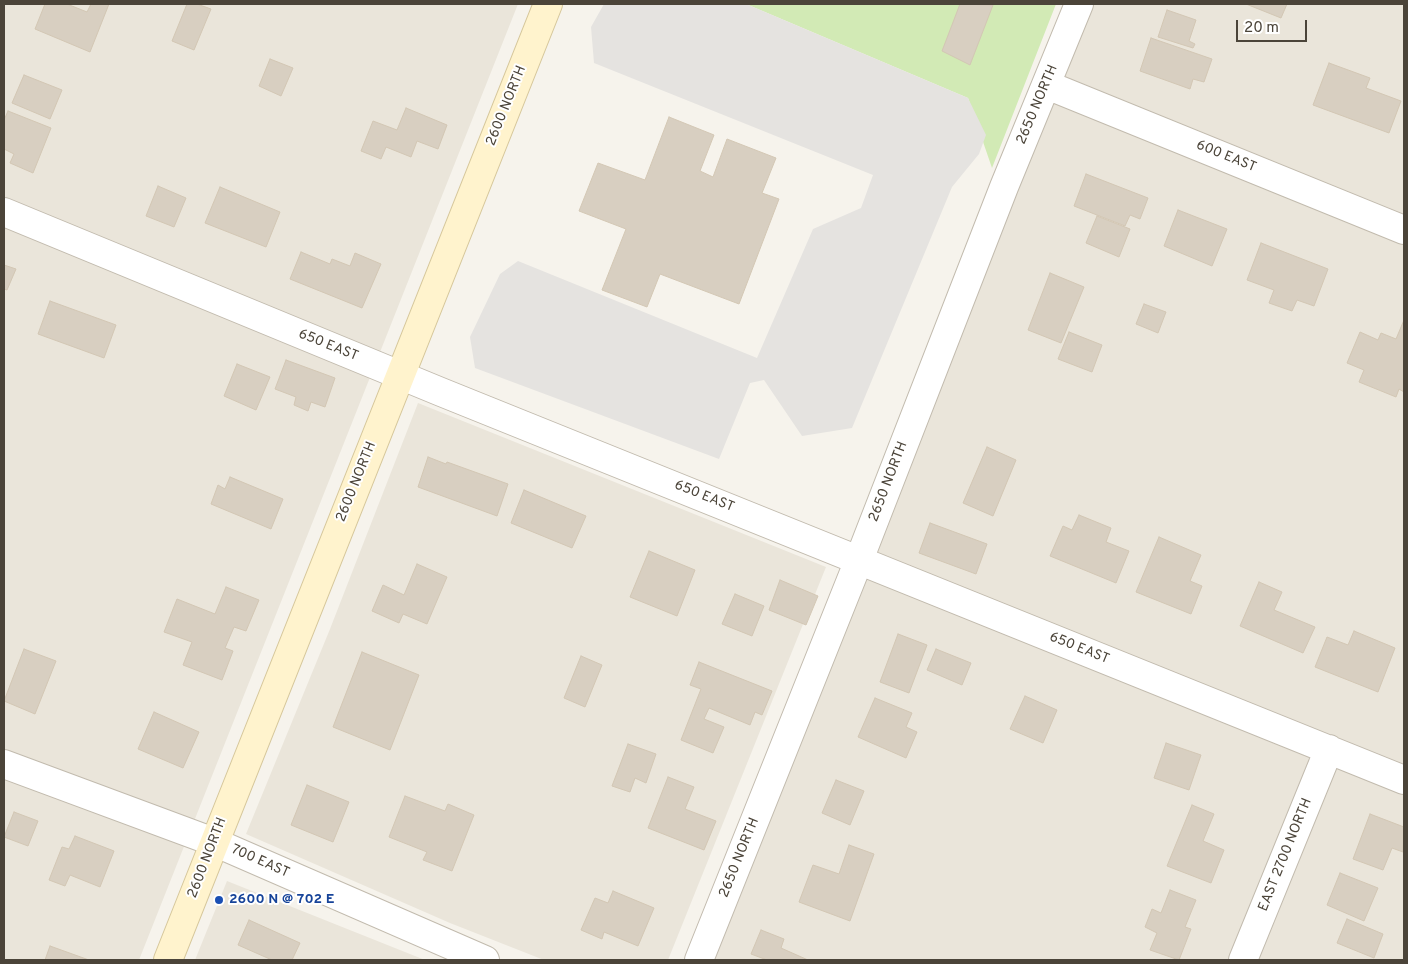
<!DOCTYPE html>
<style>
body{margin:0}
#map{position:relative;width:1408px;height:964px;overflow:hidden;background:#f6f3ec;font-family:Overpass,sans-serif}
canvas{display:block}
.frame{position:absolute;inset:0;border:5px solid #4b4439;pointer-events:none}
.scale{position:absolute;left:1236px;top:20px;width:71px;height:22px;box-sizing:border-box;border:2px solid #4b4439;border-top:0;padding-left:6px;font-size:15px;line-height:18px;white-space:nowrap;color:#4b4439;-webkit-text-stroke:4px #fff;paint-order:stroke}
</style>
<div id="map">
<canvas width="1408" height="964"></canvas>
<div class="frame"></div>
<div class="scale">20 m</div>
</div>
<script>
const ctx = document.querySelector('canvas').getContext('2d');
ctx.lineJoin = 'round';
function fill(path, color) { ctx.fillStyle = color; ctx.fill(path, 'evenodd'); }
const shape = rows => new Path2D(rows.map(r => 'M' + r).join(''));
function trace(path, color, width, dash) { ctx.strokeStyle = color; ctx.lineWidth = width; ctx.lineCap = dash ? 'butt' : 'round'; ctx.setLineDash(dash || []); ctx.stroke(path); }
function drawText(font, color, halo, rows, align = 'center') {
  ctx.font = font + ' Overpass,sans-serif'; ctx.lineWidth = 4; ctx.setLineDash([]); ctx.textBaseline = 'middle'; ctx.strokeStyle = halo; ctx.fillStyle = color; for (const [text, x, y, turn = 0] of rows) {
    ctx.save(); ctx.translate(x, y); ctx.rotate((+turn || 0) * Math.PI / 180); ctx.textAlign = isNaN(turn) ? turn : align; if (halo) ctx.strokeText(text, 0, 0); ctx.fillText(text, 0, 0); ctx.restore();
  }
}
const residential = shape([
 [4,4,518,4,139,960,4,960],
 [1091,4,1404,4,1404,960,708,960],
 [418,403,826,567,668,960,544,960,450,923,246,834,330,629],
 [227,881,425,960,195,960]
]);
const green = shape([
 [746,4,1056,4,992,168,968,98]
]);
const parking = shape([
 [604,4,746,4,968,98,986,135,979,154,952,187,852,428,802,436,764,380,750,383,719,459,475,368,470,337,500,274,518,261,757,358,813,229,861,208,873,175,594,63,591,27]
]);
const building = shape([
 [45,4,67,4,87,12,91,4,109,4,90,52,35,29,45,4],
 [187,4,197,4,211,9,194,50,172,41,187,4],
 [960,4,993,5,970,65,942,51,960,4],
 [1246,4,1287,4,1281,18,1246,4],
 [1167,10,1196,20,1189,41,1195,44,1193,48,1158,37,1167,10],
 [1151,38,1212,59,1204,82,1193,79,1190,89,1140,71,1151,38],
 [270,59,293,68,281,96,259,86,270,59],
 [1329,63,1370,78,1366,88,1401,101,1389,133,1313,105,1329,63],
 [24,75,62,90,50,119,12,103,24,75],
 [406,108,447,125,438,149,417,141,411,157,386,147,381,159,361,151,373,121,397,130,406,108],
 [8,111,51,128,33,173,10,163,14,154,4,149,4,120,8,111],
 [669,117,714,135,700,171,713,177,727,139,776,158,762,193,779,199,739,304,660,274,647,307,602,290,626,229,579,211,598,163,645,180,669,117],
 [1086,174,1148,198,1140,219,1130,215,1125,226,1074,206,1086,174],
 [158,186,186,198,174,227,146,216,158,186],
 [220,187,280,212,266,247,205,223,220,187],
 [1178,210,1227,229,1212,266,1164,246,1178,210],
 [1097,216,1130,229,1119,257,1086,243,1097,216],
 [1261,243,1328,269,1314,306,1297,300,1292,311,1269,303,1274,290,1247,280,1261,243],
 [301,252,330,264,332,259,350,266,355,253,381,264,362,308,290,279,301,252],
 [4,265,16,269,7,290,4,289,4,265],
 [1050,273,1084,287,1061,343,1028,330,1050,273],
 [50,301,116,325,104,358,38,334,50,301],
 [1144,304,1166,312,1158,333,1136,324,1144,304],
 [1404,320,1404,392,1399,389,1396,397,1359,382,1364,370,1347,363,1360,332,1378,340,1381,333,1396,339,1404,320],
 [1069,332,1102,345,1092,372,1058,359,1069,332],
 [286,360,335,378,325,407,311,402,308,411,294,405,296,397,275,389,286,360],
 [237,364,270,377,256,410,224,396,237,364],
 [987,447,1016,460,993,516,963,503,987,447],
 [428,457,446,464,447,462,508,484,497,516,418,487,428,457],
 [230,477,283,499,271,529,211,504,218,485,225,489,230,477],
 [524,490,586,516,572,548,511,523,524,490],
 [1079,515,1111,528,1106,542,1129,551,1116,583,1050,556,1063,526,1072,530,1079,515],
 [930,523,987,544,976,574,919,553,930,523],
 [1159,537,1201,555,1190,581,1202,586,1191,614,1136,592,1159,537],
 [649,551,695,570,677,616,630,597,649,551],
 [417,564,447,577,427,624,403,614,399,623,372,611,383,585,404,595,417,564],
 [780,580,818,596,806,625,769,610,780,580],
 [1259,582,1282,592,1274,610,1315,627,1303,653,1240,626,1259,582],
 [226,587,259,600,246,631,234,627,225,648,233,651,222,680,183,665,192,642,164,632,177,599,215,614,226,587],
 [735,594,764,606,752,636,722,624,735,594],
 [1354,631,1395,648,1378,692,1315,667,1327,637,1348,645,1354,631],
 [898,634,927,645,909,693,880,682,898,634],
 [24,649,56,661,35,714,4,701,24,649],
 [936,649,971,663,962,685,927,670,936,649],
 [362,652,419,675,390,750,333,727,362,652],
 [581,656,602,665,585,707,564,698,581,656],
 [699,662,772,691,762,715,755,712,750,725,709,708,704,719,724,727,713,753,681,740,701,689,690,685,699,662],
 [1025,696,1057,710,1043,743,1010,729,1025,696],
 [875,698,912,713,906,727,917,732,906,758,858,737,875,698],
 [154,712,199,732,183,768,138,749,154,712],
 [1166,743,1201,755,1189,790,1154,778,1166,743],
 [628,744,656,754,646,783,635,778,630,792,612,786,628,744],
 [668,777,694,787,685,809,716,821,704,850,648,828,668,777],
 [836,780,864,791,850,825,822,813,836,780],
 [307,785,349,802,333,842,291,825,307,785],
 [405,796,445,811,448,804,474,815,452,871,423,860,427,852,389,837,405,796],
 [1192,805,1214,814,1203,841,1224,850,1211,883,1167,866,1192,805],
 [14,812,38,821,28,846,4,837,14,812],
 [1370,814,1404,827,1403,852,1392,848,1383,870,1353,859,1370,814],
 [75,836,114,851,100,887,70,875,65,886,49,880,62,847,69,849,75,836],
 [849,845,874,854,850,921,799,902,813,865,839,874,849,845],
 [1340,873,1378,888,1364,921,1327,905,1340,873],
 [1170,890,1196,900,1185,927,1191,929,1179,960,1150,950,1157,933,1145,927,1152,909,1161,913,1170,890],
 [613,891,654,908,638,946,604,932,602,939,581,930,595,898,608,903,613,891],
 [1347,919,1383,934,1374,958,1337,943,1347,919],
 [249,920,300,943,292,960,272,960,238,945,249,920],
 [761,930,784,939,781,948,808,960,767,960,751,954,761,930],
 [50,946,89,960,45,960,50,946]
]);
const minor = shape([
 [1047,85,1404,230],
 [4,212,441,392,1404,780],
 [4,764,214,842,485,960],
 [699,960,859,560,1004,187,1079,4],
 [1243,960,1329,749]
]);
const secondary = shape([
 [168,960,548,4]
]);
const markers = [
 [219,900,5,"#1a4fb4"]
];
const streetNames = [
 ["2650 NORTH",1038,105,-67],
 ["2600 NORTH",507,106,-68],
 ["600 EAST",1226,157,22],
 ["650 EAST",328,346,22],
 ["2600 NORTH",357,482,-68],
 ["2650 NORTH",889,482,-69],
 ["650 EAST",704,497,22],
 ["650 EAST",1079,649,22],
 ["EAST 2700 NORTH",1286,855,-68],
 ["2600 NORTH",208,858,-69],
 ["2650 NORTH",740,858,-68],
 ["700 EAST",260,862,24]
];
const transitNames = [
 ["2600 N @ 702 E",229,900]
];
fill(residential, '#eae5da');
fill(green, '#d2eab5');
fill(parking, '#e5e3e0');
fill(building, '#d8cfc1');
trace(building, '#d3c7b4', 1);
trace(minor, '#c2bbae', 30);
trace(secondary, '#d6c79b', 30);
trace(minor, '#fff', 28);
trace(secondary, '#fff3cd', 28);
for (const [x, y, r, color] of markers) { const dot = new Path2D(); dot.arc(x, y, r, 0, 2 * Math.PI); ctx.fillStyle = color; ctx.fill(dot); trace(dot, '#fff', 2); }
drawText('14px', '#4b4439', '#fff', streetNames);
drawText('bold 14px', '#164399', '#fff', transitNames, 'left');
</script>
